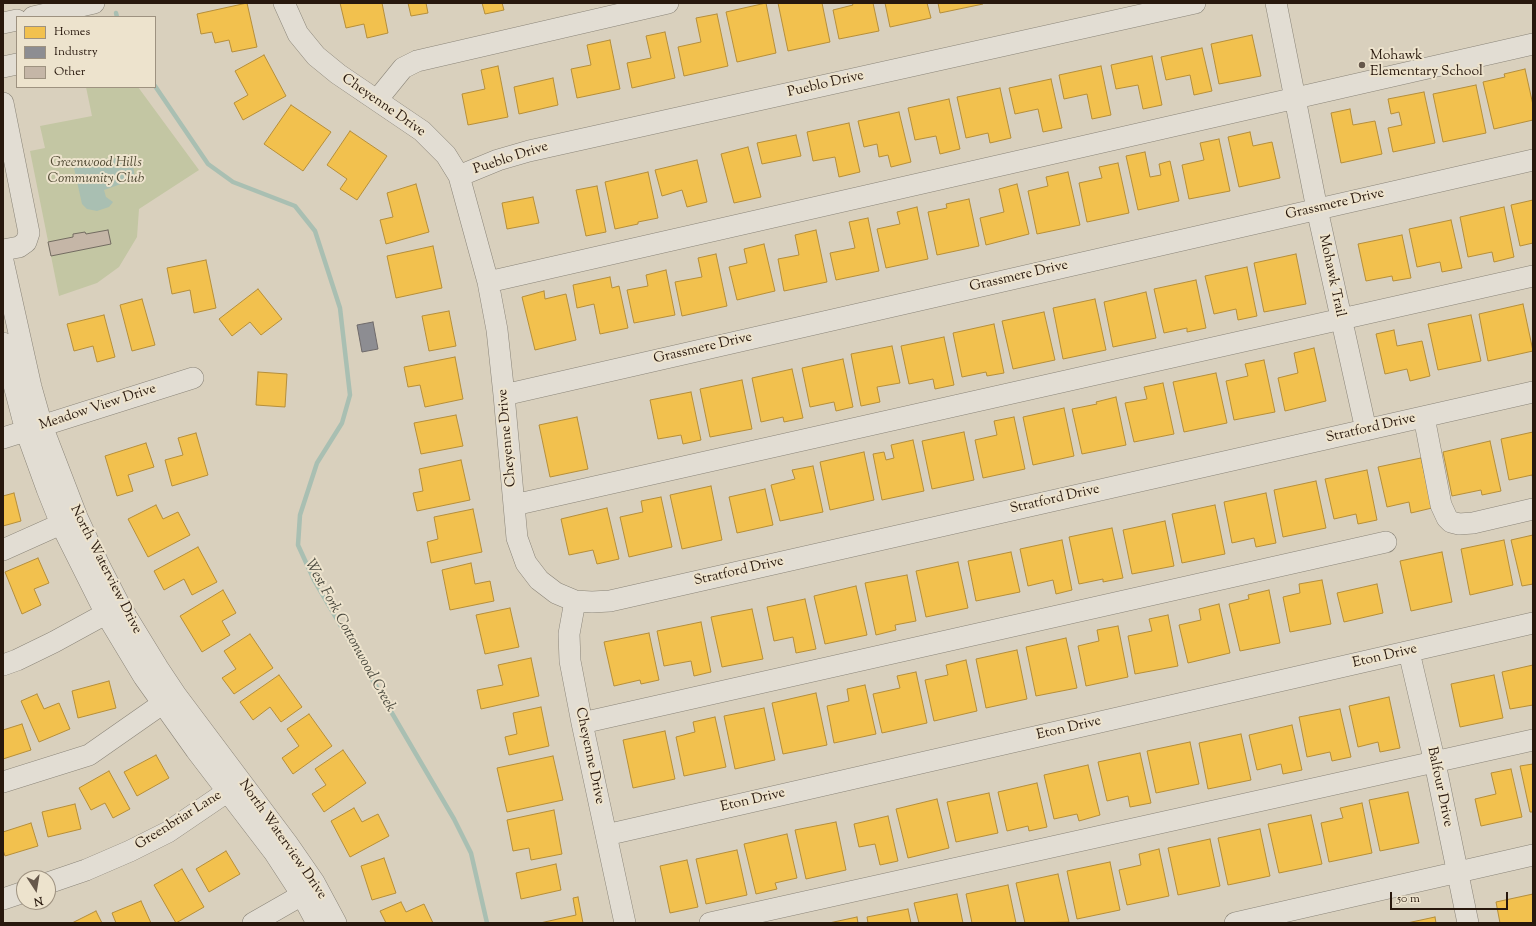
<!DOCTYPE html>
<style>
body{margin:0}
#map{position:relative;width:1536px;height:926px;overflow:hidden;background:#d9d0bd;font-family:"Sorts Mill Goudy",serif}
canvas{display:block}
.frame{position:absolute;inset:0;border:4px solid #28180d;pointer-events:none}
.legend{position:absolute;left:16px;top:16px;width:140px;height:72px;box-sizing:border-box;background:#ede3cd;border:1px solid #9e9280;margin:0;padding:5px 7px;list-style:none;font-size:12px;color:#28180d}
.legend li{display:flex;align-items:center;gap:8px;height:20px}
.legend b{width:20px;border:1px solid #9e9280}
.north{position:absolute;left:16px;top:870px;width:40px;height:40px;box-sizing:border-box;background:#ede3cd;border:1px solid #9e9280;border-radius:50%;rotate:168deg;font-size:11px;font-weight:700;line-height:16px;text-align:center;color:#28180d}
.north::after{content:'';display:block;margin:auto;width:14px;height:18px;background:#66584b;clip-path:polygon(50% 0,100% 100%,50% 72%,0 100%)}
.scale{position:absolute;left:1390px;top:892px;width:118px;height:18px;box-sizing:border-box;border:2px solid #28180d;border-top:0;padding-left:5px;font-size:12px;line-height:14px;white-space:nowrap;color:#28180d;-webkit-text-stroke:3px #ede3cd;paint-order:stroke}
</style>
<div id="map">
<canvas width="1536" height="926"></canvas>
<div class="frame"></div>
<ul class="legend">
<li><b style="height:11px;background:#f2c14e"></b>Homes</li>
<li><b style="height:11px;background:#8d8d92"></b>Industry</li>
<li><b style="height:11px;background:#c5b6a7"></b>Other</li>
</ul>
<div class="north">N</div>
<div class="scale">50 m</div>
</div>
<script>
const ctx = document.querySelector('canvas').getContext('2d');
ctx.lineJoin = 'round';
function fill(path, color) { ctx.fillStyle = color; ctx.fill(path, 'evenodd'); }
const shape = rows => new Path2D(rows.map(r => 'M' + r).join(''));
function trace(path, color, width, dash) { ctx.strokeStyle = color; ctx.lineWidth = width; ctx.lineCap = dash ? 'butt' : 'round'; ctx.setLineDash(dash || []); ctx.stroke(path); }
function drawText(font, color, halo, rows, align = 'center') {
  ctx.font = font + ' "Sorts Mill Goudy",serif'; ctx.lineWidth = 4; ctx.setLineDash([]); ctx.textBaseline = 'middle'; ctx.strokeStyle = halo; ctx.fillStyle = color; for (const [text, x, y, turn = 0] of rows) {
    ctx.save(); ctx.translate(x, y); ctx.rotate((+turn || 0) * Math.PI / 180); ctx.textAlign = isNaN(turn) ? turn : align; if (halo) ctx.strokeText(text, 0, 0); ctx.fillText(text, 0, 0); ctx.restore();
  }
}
const green = shape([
 [86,87,138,87,199,170,139,209,137,237,119,267,97,283,59,296,30,151,45,148,40,126,92,116]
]);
const water = shape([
 [132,158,135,179,104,190,106,197,113,202,109,207,97,211,87,209,82,204,74,168,99,159]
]);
const homes = shape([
 [247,3,257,47,232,52,229,40,215,43,212,32,201,34,197,14,247,3],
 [340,3,382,3,388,33,367,38,364,24,346,28,340,3],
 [408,3,426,3,428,13,411,16,408,3],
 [482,3,502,3,504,10,485,14,482,3],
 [766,3,776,53,737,62,726,12,766,3],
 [778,3,822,3,830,42,788,51,778,3],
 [852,3,873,3,879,31,839,39,833,10,853,5,852,3],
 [885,3,927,3,931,18,890,27,885,3],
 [938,3,983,3,983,4,940,13,938,3],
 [717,14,728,66,684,76,678,47,701,42,696,18,717,14],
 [665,32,675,78,632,88,627,63,651,58,646,36,665,32],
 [1252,35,1261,76,1219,84,1211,44,1252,35],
 [610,40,620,89,577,98,571,69,591,65,587,45,610,40],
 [1202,48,1212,91,1194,95,1190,75,1166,80,1161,57,1202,48],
 [264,55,286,96,243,120,234,103,248,95,235,71,264,55],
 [1152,56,1162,105,1143,109,1138,85,1116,89,1111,65,1152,56],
 [498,66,508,117,468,125,462,94,485,89,481,70,498,66],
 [1101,66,1111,115,1092,119,1087,94,1064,99,1059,75,1101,66],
 [1525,69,1533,105,1533,120,1494,129,1483,82,1505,77,1504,74,1525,69],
 [553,78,558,105,519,114,514,87,553,78],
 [1051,79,1062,128,1043,132,1038,109,1015,114,1009,88,1051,79],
 [1476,85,1486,133,1443,142,1433,94,1476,85],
 [1000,88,1011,138,990,143,988,133,966,138,957,97,1000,88],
 [1424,92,1435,143,1393,152,1388,128,1402,125,1399,112,1391,114,1388,99,1424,92],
 [949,99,960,149,940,154,936,136,915,140,908,108,949,99],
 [291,105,331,132,303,171,264,144,291,105],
 [1350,109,1353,125,1375,121,1382,154,1341,163,1331,113,1350,109],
 [899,112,911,162,891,167,888,155,879,157,877,144,864,147,858,121,899,112],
 [849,123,860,172,839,177,835,157,813,161,807,132,849,123],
 [350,131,387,156,357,200,340,189,347,179,327,165,350,131],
 [1250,132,1253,146,1272,142,1280,178,1239,187,1228,137,1250,132],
 [796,135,801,156,762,164,757,143,796,135],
 [1219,139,1230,191,1189,199,1182,165,1204,160,1200,143,1219,139],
 [748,147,761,197,734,203,721,154,748,147],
 [1145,152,1150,177,1161,175,1159,164,1170,161,1179,201,1138,210,1126,156,1145,152],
 [697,160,707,202,687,207,682,190,662,196,655,170,697,160],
 [1118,163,1129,213,1087,222,1079,183,1102,178,1099,167,1118,163],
 [648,172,658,218,638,222,638,224,615,229,605,182,648,172],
 [1068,172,1080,225,1037,234,1028,191,1048,186,1046,177,1068,172],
 [416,184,429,232,386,244,380,220,393,217,387,193,416,184],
 [1017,184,1029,234,986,245,980,218,1004,212,999,189,1017,184],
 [597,186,606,232,586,236,576,190,597,186],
 [533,197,539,223,507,229,502,203,533,197],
 [969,199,979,246,937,255,928,212,947,208,946,204,969,199],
 [1533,200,1533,243,1520,246,1511,205,1533,200],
 [917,207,928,259,886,268,877,229,900,224,897,212,917,207],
 [1504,207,1514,257,1494,262,1492,252,1468,257,1460,217,1504,207],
 [868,218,879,271,836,280,830,253,855,248,849,222,868,218],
 [1451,220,1462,268,1442,272,1440,262,1417,267,1409,229,1451,220],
 [816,230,827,282,784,291,778,259,799,255,795,235,816,230],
 [1402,235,1411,278,1393,281,1392,276,1366,281,1358,244,1402,235],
 [764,244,775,291,737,300,729,267,747,263,744,249,764,244],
 [433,246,442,288,396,298,387,256,433,246],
 [716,254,727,306,682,316,675,282,702,277,698,258,716,254],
 [1296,254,1306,304,1264,312,1254,263,1296,254],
 [206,260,216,308,194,313,190,290,172,294,167,268,206,260],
 [1247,267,1257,316,1238,320,1236,309,1214,314,1205,276,1247,267],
 [666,270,675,315,634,323,627,290,648,286,646,275,666,270],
 [610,277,612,288,619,286,628,328,600,334,594,304,577,308,573,285,610,277],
 [1196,280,1206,328,1187,332,1187,328,1164,333,1154,289,1196,280],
 [258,289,282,319,261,335,250,322,232,336,219,319,258,289],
 [544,291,545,299,566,294,576,340,535,350,522,297,544,291],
 [1146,292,1156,338,1113,347,1104,302,1146,292],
 [142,299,155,345,132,351,120,305,142,299],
 [1095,299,1106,350,1063,359,1053,308,1095,299],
 [1523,304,1533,351,1488,361,1479,314,1523,304],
 [449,311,456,346,429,351,422,316,449,311],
 [1044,312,1055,360,1013,369,1002,321,1044,312],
 [104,315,115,357,97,362,93,346,74,351,67,324,104,315],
 [1471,315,1481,361,1438,370,1428,324,1471,315],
 [994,324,1004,373,987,376,986,372,962,377,953,333,994,324],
 [1394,330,1397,346,1422,341,1430,376,1410,381,1407,369,1385,374,1376,334,1394,330],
 [944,337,954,385,935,389,933,379,909,384,901,346,944,337],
 [892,346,900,383,877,387,880,402,861,406,851,354,892,346],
 [1314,348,1326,401,1285,411,1278,378,1298,373,1294,353,1314,348],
 [455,357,463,399,425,407,420,385,408,387,404,367,455,357],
 [843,359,853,407,836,411,834,402,810,407,802,368,843,359],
 [1264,360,1275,412,1234,420,1226,381,1248,376,1245,364,1264,360],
 [792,369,803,418,784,422,783,417,761,422,752,378,792,369],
 [258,372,287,374,285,407,256,405,258,372],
 [1216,373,1227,423,1184,432,1173,382,1216,373],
 [742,380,752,429,710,437,700,389,742,380],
 [1163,383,1174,434,1134,442,1125,403,1147,399,1144,387,1163,383],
 [691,392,701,440,683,444,681,435,658,439,650,400,691,392],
 [1116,397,1126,445,1082,454,1072,409,1097,404,1096,402,1116,397],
 [1064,408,1074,456,1033,465,1023,417,1064,408],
 [456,415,463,446,421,454,414,423,456,415],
 [577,417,588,469,550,477,539,425,577,417],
 [1014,417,1025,469,983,478,975,440,997,435,994,421,1014,417],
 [964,432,974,480,932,489,922,441,964,432],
 [1533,432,1533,479,1532,475,1509,480,1501,439,1533,432],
 [196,433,208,475,172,486,165,460,183,455,178,438,196,433],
 [913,440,924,491,882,500,873,454,884,452,886,460,894,458,891,445,913,440],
 [1490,441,1501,491,1482,495,1481,490,1452,496,1443,452,1490,441],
 [146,443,154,467,128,475,133,491,117,496,105,456,146,443],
 [864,452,874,500,830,510,820,462,864,452],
 [1421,458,1432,508,1411,513,1409,502,1387,507,1378,467,1421,458],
 [461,460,470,500,417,511,413,493,423,491,419,469,461,460],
 [813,466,823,512,780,521,771,485,795,479,792,470,813,466],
 [1367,470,1377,520,1358,524,1356,514,1334,519,1325,479,1367,470],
 [1316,481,1326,528,1283,537,1274,490,1316,481],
 [711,486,722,540,682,549,670,495,711,486],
 [765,489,773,525,737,533,729,497,765,489],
 [14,493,21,521,3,526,3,496,14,493],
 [1266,493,1276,543,1256,547,1254,538,1232,543,1224,502,1266,493],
 [661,497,672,547,629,557,620,517,643,512,641,501,661,497],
 [156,505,163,519,178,512,190,535,148,557,128,519,156,505],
 [1215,505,1225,554,1182,563,1172,514,1215,505],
 [607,508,619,559,597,564,593,550,569,555,561,519,607,508],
 [473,509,482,552,431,563,427,542,438,539,434,517,473,509],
 [1165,521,1174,566,1132,574,1123,530,1165,521],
 [1112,528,1123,578,1103,582,1103,579,1079,584,1069,537,1112,528],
 [1533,535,1533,584,1522,586,1511,540,1533,535],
 [1062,540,1072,590,1056,594,1053,580,1028,586,1020,549,1062,540],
 [1504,540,1513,585,1470,595,1461,549,1504,540],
 [198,547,217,582,192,595,184,579,164,590,154,571,198,547],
 [1011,552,1020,592,976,601,968,561,1011,552],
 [1442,552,1452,602,1411,611,1400,561,1442,552],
 [38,558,49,583,34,589,41,605,22,614,5,572,38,558],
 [958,562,968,608,926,617,916,571,958,562],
 [471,563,475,584,490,581,494,601,450,610,442,570,471,563],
 [907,575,916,621,895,625,896,630,876,635,865,583,907,575],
 [1322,580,1331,624,1290,632,1283,597,1300,593,1299,584,1322,580],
 [1377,584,1383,613,1344,622,1337,593,1377,584],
 [856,586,867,635,825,644,814,596,856,586],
 [223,590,236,613,222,621,230,635,202,652,180,616,223,590],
 [1269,590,1280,643,1240,651,1229,604,1249,599,1248,595,1269,590],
 [805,599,816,649,796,653,793,637,774,641,767,607,805,599],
 [1219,604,1230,653,1188,663,1179,625,1201,620,1199,609,1219,604],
 [510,608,519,647,485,654,476,615,510,608],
 [752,609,763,659,722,667,711,617,752,609],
 [1168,615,1178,666,1135,674,1128,636,1152,631,1149,619,1168,615],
 [701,622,711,672,694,676,691,661,664,666,657,631,701,622],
 [1118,626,1128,677,1086,686,1078,646,1099,641,1097,630,1118,626],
 [649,633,659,680,641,684,640,680,614,686,604,642,649,633],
 [250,634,273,668,234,694,222,678,236,669,224,651,250,634],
 [1066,638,1077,688,1036,696,1026,647,1066,638],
 [1017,650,1027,699,986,708,976,659,1017,650],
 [531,658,539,696,481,709,477,690,503,685,498,665,531,658],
 [966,660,977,711,934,721,925,680,948,675,946,665,966,660],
 [1533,665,1533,705,1510,709,1502,672,1533,665],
 [916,672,927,723,882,733,873,694,900,688,897,676,916,672],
 [279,675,302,707,281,722,270,707,253,720,240,702,279,675],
 [1494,675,1503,718,1460,727,1451,684,1494,675],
 [109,681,116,708,78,718,72,691,109,681],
 [865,685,876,734,834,743,827,706,849,701,847,689,865,685],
 [816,693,827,745,783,754,772,703,816,693],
 [37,694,44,709,59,703,70,729,39,742,21,701,37,694],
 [1389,697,1400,748,1380,752,1378,742,1358,747,1349,706,1389,697],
 [541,707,549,746,509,755,505,737,517,734,513,713,541,707],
 [764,708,775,760,735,769,724,716,764,708],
 [1340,709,1351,757,1332,761,1330,752,1307,757,1299,717,1340,709],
 [309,714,332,746,293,774,282,758,299,746,287,729,309,714],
 [715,717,726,767,684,776,676,737,695,732,693,722,715,717],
 [22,724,31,750,3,759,3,730,22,724],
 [1292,725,1302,770,1283,774,1281,764,1257,770,1249,735,1292,725],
 [665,731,675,779,633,788,623,740,665,731],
 [1241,734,1251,780,1208,789,1199,743,1241,734],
 [1190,742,1199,784,1156,793,1147,751,1190,742],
 [343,750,366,783,324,812,312,794,326,785,315,769,343,750],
 [1140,753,1151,803,1130,807,1128,796,1107,801,1098,762,1140,753],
 [156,755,169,778,137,796,124,772,156,755],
 [553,756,563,800,507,812,497,768,553,756],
 [1533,764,1533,812,1530,812,1520,766,1533,764],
 [1088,765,1100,815,1079,821,1077,814,1054,819,1044,775,1088,765],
 [1511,769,1522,817,1481,826,1475,799,1496,794,1491,773,1511,769],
 [109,771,130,809,113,818,105,803,91,810,79,788,109,771],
 [1037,783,1047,827,1029,831,1028,826,1007,831,998,792,1037,783],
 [1408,792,1419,843,1380,851,1369,800,1408,792],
 [989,793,998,833,956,842,947,802,989,793],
 [937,799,949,848,908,858,896,809,937,799],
 [1362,803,1372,853,1329,862,1321,823,1343,818,1340,808,1362,803],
 [75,804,81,829,48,837,42,812,75,804],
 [354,808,362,822,378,814,389,836,350,857,331,821,354,808],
 [554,810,562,854,531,860,529,848,513,851,507,820,554,810],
 [1311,815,1322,864,1279,873,1268,824,1311,815],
 [888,816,898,861,880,865,875,844,859,847,854,824,888,816],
 [836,822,846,870,806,879,795,830,836,822],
 [31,823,38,846,5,856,3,850,3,832,31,823],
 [1260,829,1270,876,1228,885,1218,838,1260,829],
 [787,834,797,878,775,883,777,889,756,894,744,844,787,834],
 [1210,839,1220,886,1178,895,1168,848,1210,839],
 [1159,849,1169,896,1127,905,1119,870,1141,865,1139,854,1159,849],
 [737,850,747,895,706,904,696,859,737,850],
 [226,851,240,874,209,892,196,869,226,851],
 [384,858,396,893,372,900,361,866,384,858],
 [687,860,698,907,670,913,660,866,687,860],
 [1110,862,1120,910,1077,919,1067,871,1110,862],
 [556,864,561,890,521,899,516,873,556,864],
 [182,869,204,907,176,923,154,885,182,869],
 [1058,874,1069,922,1025,923,1016,883,1058,874],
 [1008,885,1016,923,972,923,966,894,1008,885],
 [957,894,963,923,919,923,914,903,957,894],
 [1533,894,1533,923,1500,923,1496,902,1533,894],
 [578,897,583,923,540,923,576,915,573,898,578,897],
 [141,901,151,923,116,923,112,913,141,901],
 [401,902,406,912,424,904,433,923,386,923,380,911,401,902],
 [908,909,911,923,868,923,867,917,908,909],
 [96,911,102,923,72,923,96,911],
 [857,917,858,923,829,923,857,917],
 [1435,917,1436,923,1407,923,1435,917]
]);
const industry = shape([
 [373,322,378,349,362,352,357,325,373,322]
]);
const stream = shape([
 [116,13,117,17],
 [155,86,208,164,233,182,295,206,315,231,340,308,350,395,342,423,317,463,300,515,298,545,314,580,454,819,471,853,487,923]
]);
const building = shape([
 [108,230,111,244,51,256,48,242,73,237,73,234,85,232,86,234,108,230]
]);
const minor = shape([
 [284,3,298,34,316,56,338,74,422,131,446,155,459,176,488,282,497,330,504,395,517,538,526,563,539,580,556,593,575,601,592,602,610,601,1533,392],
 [1276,3,1317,209,1366,430],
 [33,17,94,3],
 [3,23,17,20],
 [3,67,17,64],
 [377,100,403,68,417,61,668,3],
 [3,103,29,233,26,242,19,247,3,250],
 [459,176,498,160,529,151,1195,3],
 [3,261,31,387,42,426,77,517,99,565,120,606,158,668,176,695,287,843,314,882,336,923],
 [488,282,1533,44],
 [3,343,26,431,47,489,61,524,106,614,144,677,196,750,274,852,302,895,317,923],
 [504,395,1533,160],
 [1424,417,1441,505,1447,518,1451,522,1459,524,1473,523,1533,509],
 [3,438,193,378],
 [514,505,1533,276],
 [3,550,61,524],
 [575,601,569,634,570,661,582,723,625,923],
 [1409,652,1435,763,1468,923],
 [3,665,17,660,54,642,118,607],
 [582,723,1386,542],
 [3,782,89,755,162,704],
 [606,835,1533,623],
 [48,883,86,870,130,851,168,832,240,783],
 [3,899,24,892],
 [253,923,302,895],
 [710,923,1533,740],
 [1235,923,1533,855]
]);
const markers = [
 [1362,65,4,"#66584b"]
];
const poiNames = [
 ["Mohawk",1370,57],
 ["Elementary School",1370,73]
];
const streetNames = [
 ["Pueblo Drive",826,85,-13],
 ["Cheyenne Drive",383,106,35],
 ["Pueblo Drive",511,159,-18],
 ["Grassmere Drive",1335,205,-13],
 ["Mohawk Trail",1331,276,78],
 ["Grassmere Drive",1019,277,-13],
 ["Grassmere Drive",703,349,-13],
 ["Meadow View Drive",98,408,-18],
 ["Stratford Drive",1371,429,-13],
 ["Cheyenne Drive",508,438,-95],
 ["Stratford Drive",1055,500,-13],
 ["North Waterview Drive",105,570,63],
 ["Stratford Drive",739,572,-13],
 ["Eton Drive",1385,657,-13],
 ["Eton Drive",1069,729,-13],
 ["Cheyenne Drive",589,756,78],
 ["Balfour Drive",1439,787,78],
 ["Eton Drive",753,801,-13],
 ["Greenbriar Lane",179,821,-32],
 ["North Waterview Drive",282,840,55]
];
const parkNames = [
 ["Greenwood Hills",96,164],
 ["Community Club",96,180]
];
const waterNames = [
 ["West Fork Cottonwood Creek",349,636,61]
];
fill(green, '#c3c6a3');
fill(water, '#a9bfb2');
fill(homes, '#f2c14e');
trace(homes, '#b58e3a', 1);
fill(industry, '#8d8d92');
trace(industry, '#6f6a6a', 1);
trace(stream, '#a9bfb2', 4.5);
fill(building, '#c5b6a7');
trace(building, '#736c61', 1);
trace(minor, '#8b8579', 22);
trace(minor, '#e2ddd3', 21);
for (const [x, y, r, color] of markers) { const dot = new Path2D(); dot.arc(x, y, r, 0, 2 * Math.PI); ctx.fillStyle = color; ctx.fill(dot); trace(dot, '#ede3cd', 1.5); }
drawText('14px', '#28180d', '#ede3cd', poiNames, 'left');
drawText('14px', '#28180d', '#ede3cd', streetNames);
drawText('italic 14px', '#514a34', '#ede3cd', parkNames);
drawText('italic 15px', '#49483d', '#ede3cd', waterNames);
</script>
